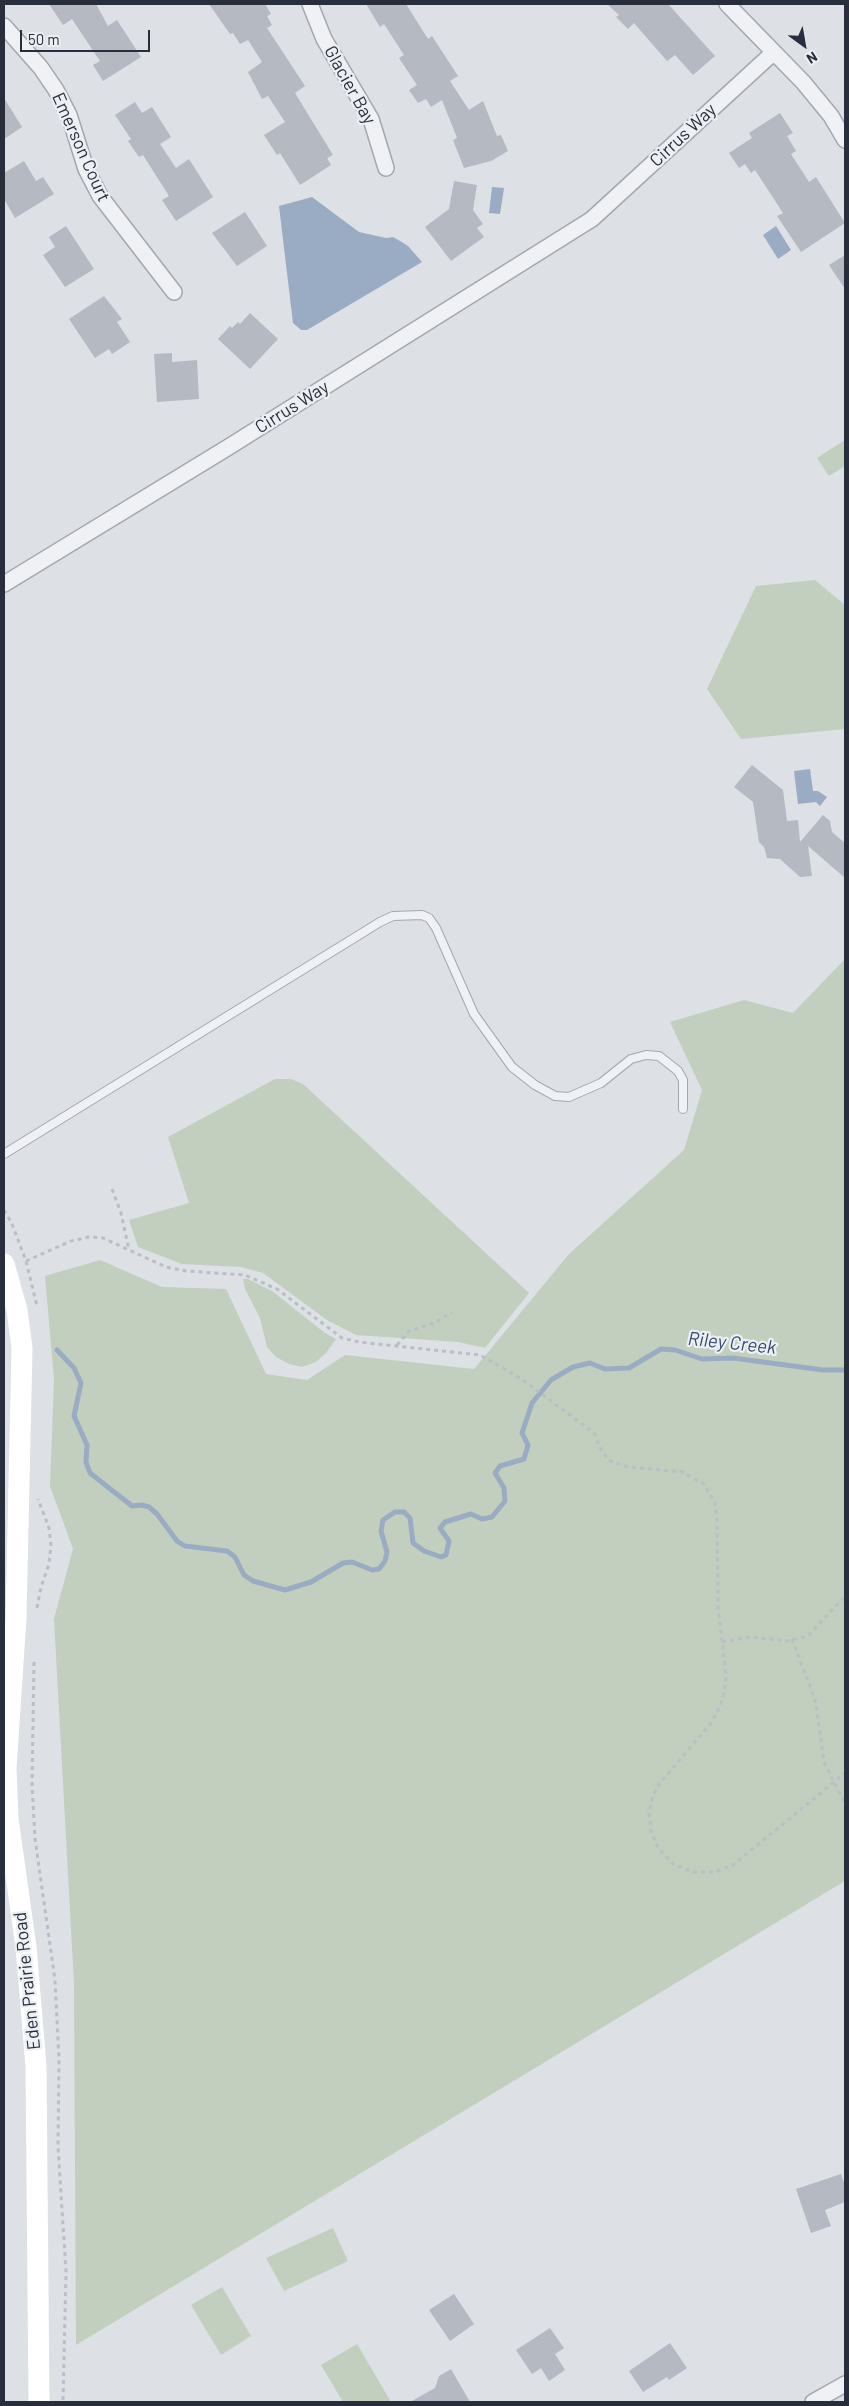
<!DOCTYPE html>
<style>
body{margin:0}
#map{position:relative;width:849px;height:2406px;overflow:hidden;background:#dde0e5;font-family:Barlow,sans-serif}
canvas{display:block}
.frame{position:absolute;inset:0;border:5px solid #282e3b;pointer-events:none}
.north{position:absolute;left:779px;top:20px;width:50px;height:50px;-webkit-text-stroke:4px #eceff3;paint-order:stroke;rotate:148deg;font-size:14px;font-weight:700;line-height:20px;text-align:center;color:#282e3b}
.north::after{content:'';display:block;margin:auto;width:18px;height:22px;background:#282e3b;clip-path:polygon(50% 0,100% 100%,50% 72%,0 100%)}
.scale{position:absolute;left:20px;top:30px;width:130px;height:22px;box-sizing:border-box;border:2px solid #282e3b;border-top:0;padding-left:6px;font-size:15px;line-height:18px;white-space:nowrap;color:#282e3b;-webkit-text-stroke:4px #eceff3;paint-order:stroke}
</style>
<div id="map">
<canvas width="849" height="2406"></canvas>
<div class="frame"></div>
<div class="north">N</div>
<div class="scale">50 m</div>
</div>
<script>
const ctx = document.querySelector('canvas').getContext('2d');
ctx.lineJoin = 'round';
function fill(path, color) { ctx.fillStyle = color; ctx.fill(path, 'evenodd'); }
const shape = rows => new Path2D(rows.map(r => 'M' + r).join(''));
function trace(path, color, width, dash) { ctx.strokeStyle = color; ctx.lineWidth = width; ctx.lineCap = dash ? 'butt' : 'round'; ctx.setLineDash(dash || []); ctx.stroke(path); }
function drawText(font, color, halo, rows, align = 'center') {
  ctx.font = font + ' Barlow,sans-serif'; ctx.lineWidth = 4.5; ctx.setLineDash([]); ctx.textBaseline = 'middle'; ctx.strokeStyle = halo; ctx.fillStyle = color; for (const [text, x, y, turn = 0] of rows) {
    ctx.save(); ctx.translate(x, y); ctx.rotate((+turn || 0) * Math.PI / 180); ctx.textAlign = isNaN(turn) ? turn : align; if (halo) ctx.strokeText(text, 0, 0); ctx.fillText(text, 0, 0); ctx.restore();
  }
}
const green = shape([
 [845,440,845,466,829,476,817,458],
 [815,580,845,605,845,729,741,739,707,689,756,586],
 [845,959,845,1881,76,2345,74,1984,54,1619,73,1549,50,1486,54,1380,45,1276,100,1260,162,1287,226,1289,266,1374,307,1380,345,1355,474,1369,569,1254,684,1150,702,1090,670,1022,744,1000,793,1013],
 [275,1079,291,1079,303,1084,529,1293,485,1348,458,1342,356,1335,327,1320,263,1273,241,1267,182,1264,138,1247,129,1220,189,1203,168,1137],
 [243,1279,248,1279,272,1291,325,1333,336,1339,326,1353,316,1362,302,1367,289,1364,276,1357,267,1347,260,1318,245,1289],
 [333,2228,348,2261,284,2291,266,2258],
 [222,2287,251,2336,221,2355,191,2305],
 [357,2344,391,2402,343,2402,321,2365]
]);
const water = shape([
 [492,187,504,188,500,214,489,213],
 [312,197,359,232,386,238,393,237,400,241,408,246,422,262,307,330,301,330,293,323,279,206],
 [776,226,791,250,778,259,763,235],
 [810,769,813,791,818,791,827,797,820,806,816,802,798,804,794,771]
]);
const stream = shape([
 [57,1350,74,1368,81,1383,74,1416,87,1445,86,1462,90,1473,132,1506,142,1505,149,1507,157,1514,177,1541,185,1546,227,1551,235,1557,244,1575,253,1581,285,1590,311,1582,343,1563,352,1562,372,1570,379,1569,385,1561,387,1552,381,1531,383,1520,395,1512,404,1512,410,1518,413,1543,424,1551,441,1557,446,1555,449,1541,440,1528,445,1522,471,1514,482,1519,492,1517,505,1501,504,1488,495,1473,500,1466,524,1459,528,1445,522,1433,532,1403,551,1380,573,1367,590,1363,605,1369,629,1368,661,1349,675,1350,702,1359,733,1358,823,1370,845,1370]
]);
const building = shape([
 [49,4,96,4,108,26,117,20,141,57,103,81,93,65,100,61,72,19,63,25],
 [209,4,265,4,271,14,267,16,272,25,267,28,305,86,295,93,333,155,327,158,331,165,300,185,280,153,277,155,264,135,285,122,268,96,262,99,248,72,262,62,248,40,240,44,233,33,230,34],
 [366,4,406,4,428,39,432,36,458,76,450,81,469,110,483,101,497,136,501,135,508,151,491,161,464,168,453,140,457,138,442,100,431,107,426,99,418,103,409,90,417,85,399,58,404,55,384,24,380,27],
 [607,4,668,4,715,56,693,75,675,55,667,61,634,23,628,29,616,17,619,15],
 [4,98,22,127,4,139],
 [135,102,142,113,152,107,171,137,160,144,176,168,189,159,213,197,176,221,162,200,169,196,143,155,139,157,128,141,131,139,115,115],
 [780,113,793,133,787,136,796,151,791,154,809,182,816,177,845,223,801,252,777,216,783,213,755,170,751,173,745,164,739,168,729,153,752,138,749,133],
 [24,161,36,181,43,177,54,194,15,218,4,199,4,173],
 [454,181,477,185,473,210,483,224,477,228,484,237,451,261,425,227,449,209],
 [245,212,267,246,237,266,212,233],
 [66,226,94,269,65,287,43,255,55,247,49,237],
 [845,255,845,289,829,265],
 [104,296,122,319,117,322,130,342,112,354,109,349,95,358,69,319],
 [250,313,278,339,250,369,218,339,230,326,232,328,238,322,240,324],
 [172,353,172,362,197,360,199,399,157,402,154,354],
 [752,765,783,790,787,821,798,820,800,842,823,815,830,821,832,832,845,843,845,878,808,846,812,876,800,877,780,859,767,858,764,847,759,842,753,802,734,787],
 [841,2174,845,2186,845,2202,825,2210,831,2226,811,2233,796,2189],
 [454,2294,474,2324,450,2341,429,2310],
 [550,2328,564,2348,555,2354,565,2370,549,2381,541,2368,532,2374,516,2350],
 [670,2343,687,2368,669,2380,667,2377,643,2392,629,2371],
 [451,2369,470,2402,410,2402,435,2388,439,2376]
]);
const path = shape([
 [112,1189,121,1213,129,1250],
 [4,1210,12,1224,26,1261,37,1306],
 [26,1261,71,1241,89,1237,103,1238,166,1267,186,1271,245,1275,277,1289,342,1338,359,1342,480,1355,520,1378,594,1433,602,1452,610,1461,628,1467,682,1472,704,1484,715,1503,717,1520,718,1608,726,1674,725,1688,721,1704,712,1722,660,1783,653,1795,649,1813,651,1831,658,1848,673,1864,693,1872,715,1872,733,1865,845,1773],
 [397,1345,409,1331,434,1323,452,1312],
 [37,1608,41,1587,49,1564,51,1545,49,1528,38,1499],
 [792,1639,815,1699,824,1762,845,1803],
 [722,1642,750,1637,787,1641,808,1636,845,1596],
 [34,1662,32,1785,35,1839,55,1980,59,2060,58,2147,66,2271,63,2402]
]);
const lane = shape([
 [4,1154,380,922,393,916,422,915,429,918,436,928,474,1014,512,1067,535,1085,555,1096,569,1097,601,1083,631,1059,646,1055,659,1056,678,1071,683,1080,683,1109]
]);
const street = shape([
 [310,4,324,39,371,119,386,168],
 [727,4,803,82,831,116,845,140],
 [4,26,41,68,56,90,69,115,86,169,100,196,174,292],
 [4,584,227,448,592,219,774,52],
 [813,2402,845,2384]
]);
const secondary = shape([
 [4,1264,17,1310,22,1348,16,1618,6,1768,8,1819,26,1947,36,2066,39,2402]
]);
const streetNames = [
 ["Glacier Bay",350,85,61],
 ["Cirrus Way",683,135,-43],
 ["Emerson Court",81,147,66],
 ["Cirrus Way",292,407,-32],
 ["Eden Prairie Road",27,1981,-96]
];
const waterNames = [
 ["Riley Creek",732,1343,6]
];
fill(green, '#c2cfbe');
fill(water, '#9aacc3');
trace(stream, '#9aacc3', 5);
fill(building, '#b4b9c2');
trace(lane, '#a3a7af', 10);
trace(street, '#a3a7af', 18);
trace(path, '#bbbec4', 3, [4, 4]);
trace(lane, '#eff1f4', 8);
trace(street, '#eff1f4', 15);
trace(secondary, '#fff', 21);
drawText('18px', '#282e3b', '#eceff3', streetNames);
drawText('italic 19px', '#354b6b', '#eceff3', waterNames);
</script>
